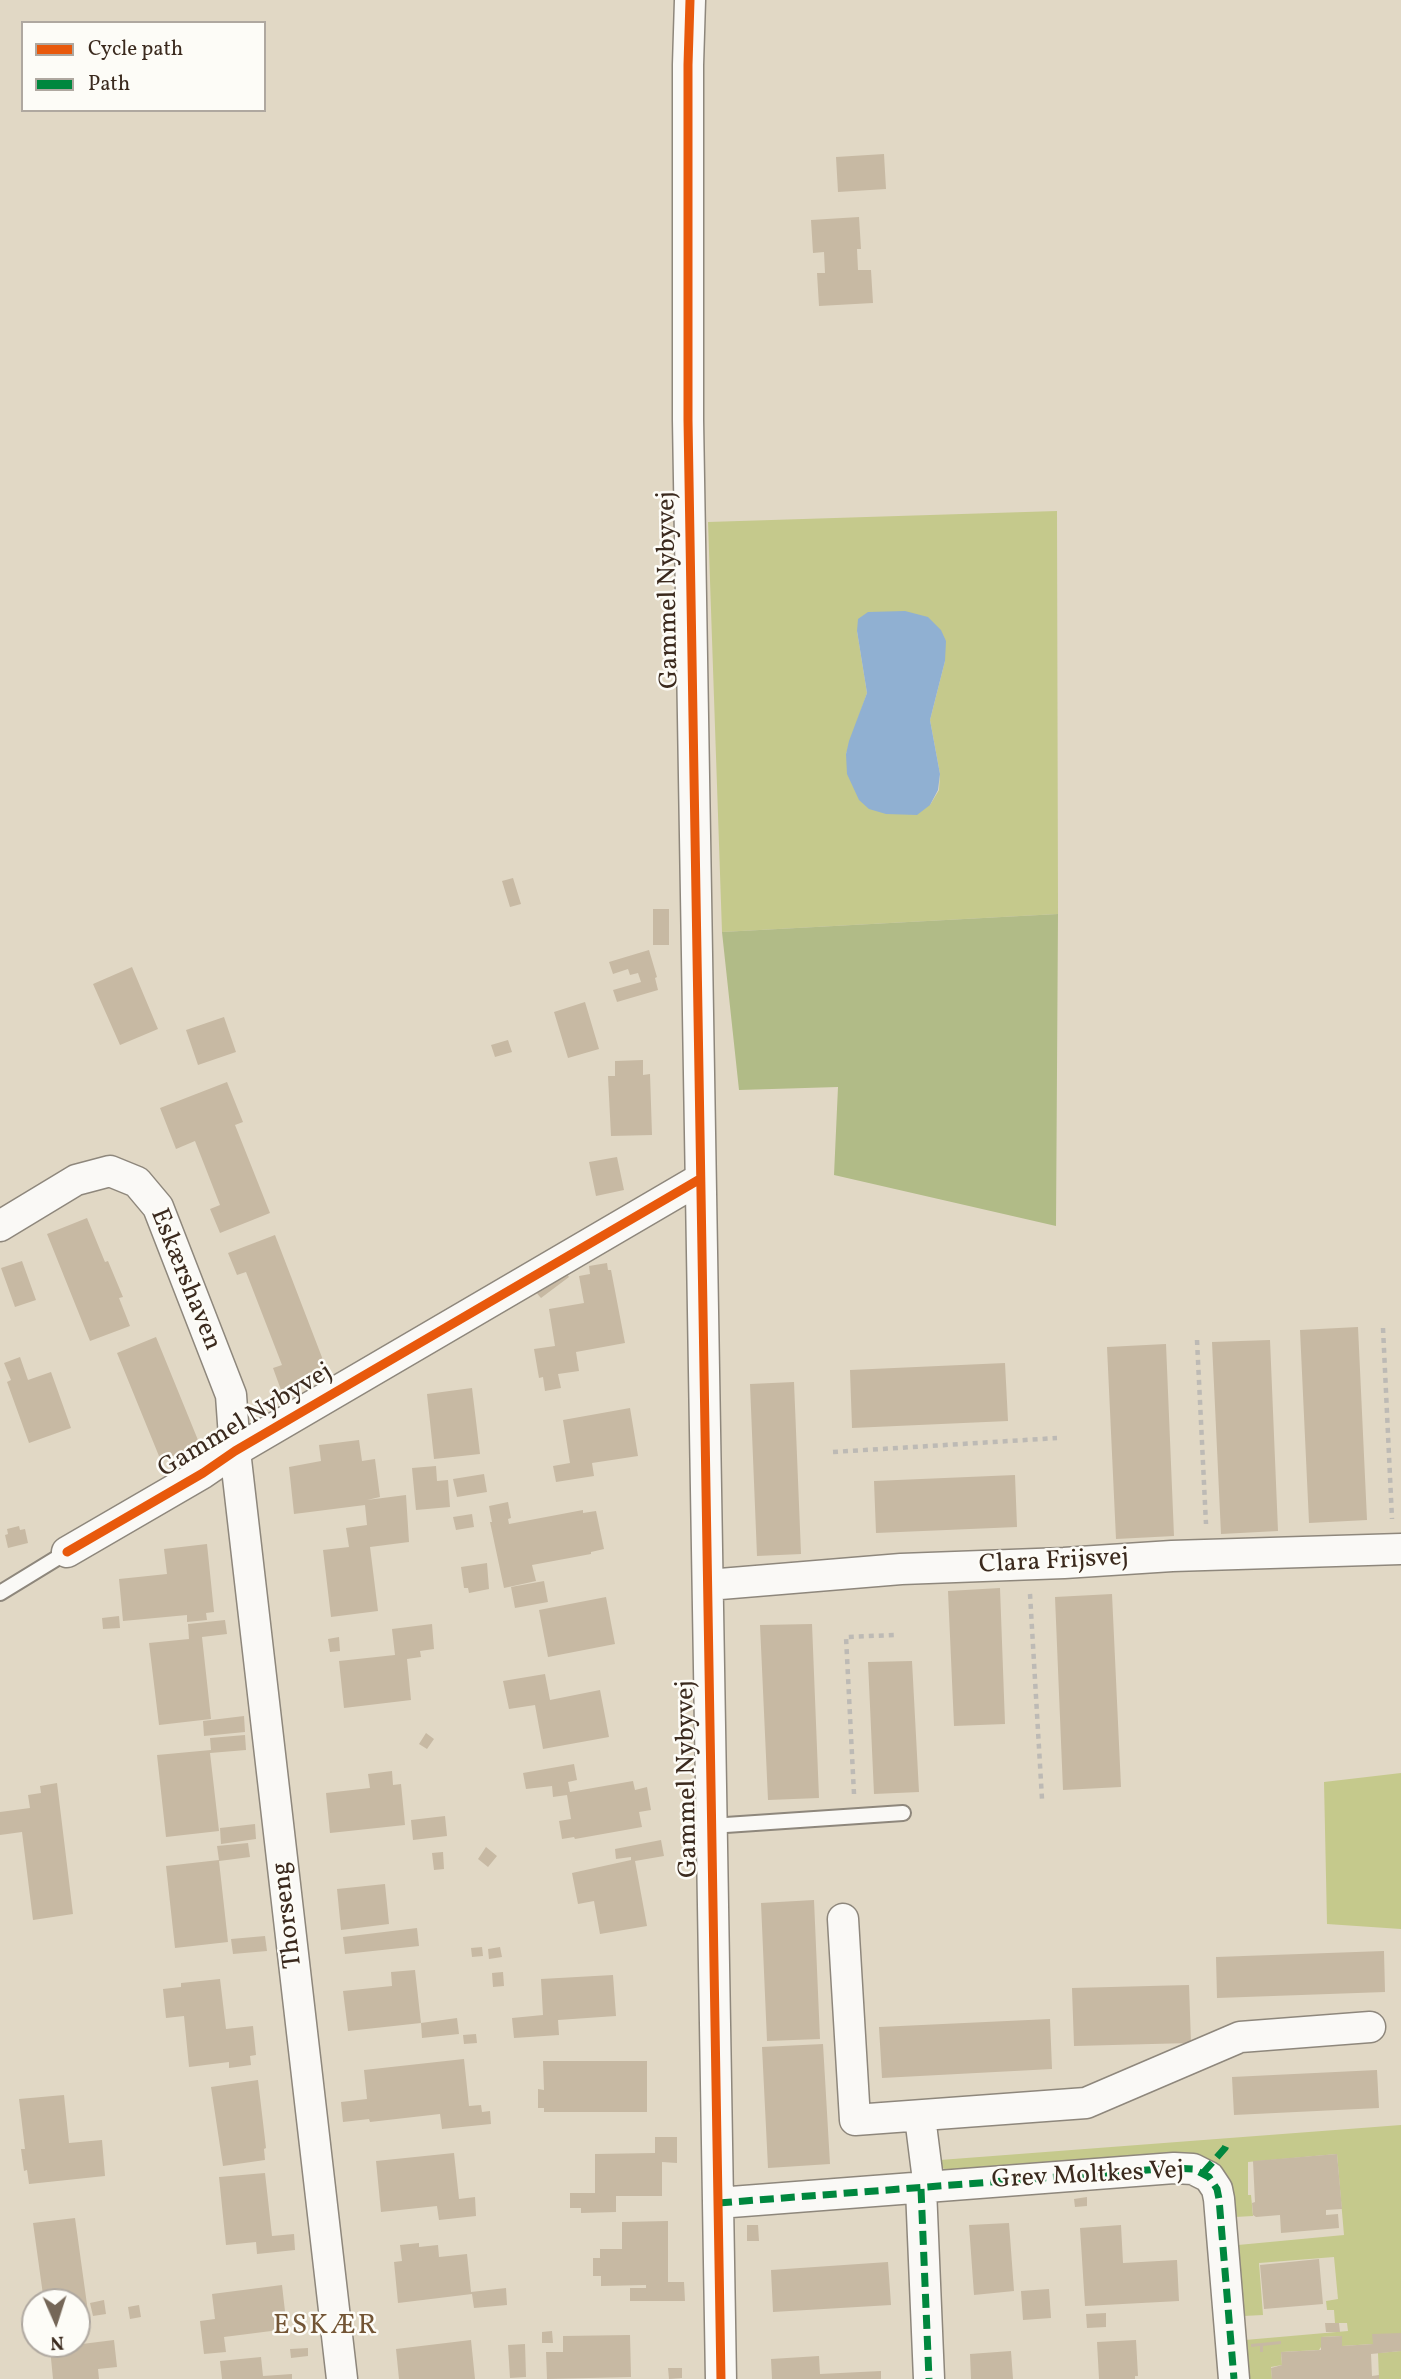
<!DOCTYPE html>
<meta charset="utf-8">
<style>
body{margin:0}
#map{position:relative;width:1401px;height:2379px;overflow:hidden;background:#e1d8c5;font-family:Vollkorn,serif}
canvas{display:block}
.legend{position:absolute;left:21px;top:21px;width:245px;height:91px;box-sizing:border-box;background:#fdfcf7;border:2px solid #afa8a0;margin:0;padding:9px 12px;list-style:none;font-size:21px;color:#3b2a1e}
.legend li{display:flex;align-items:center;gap:14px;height:35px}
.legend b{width:35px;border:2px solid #afa8a0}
.north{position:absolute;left:21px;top:2288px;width:70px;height:70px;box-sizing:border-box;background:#fdfcf7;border:2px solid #afa8a0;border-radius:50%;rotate:177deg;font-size:19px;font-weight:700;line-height:28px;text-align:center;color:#3b2a1e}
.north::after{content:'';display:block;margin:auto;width:24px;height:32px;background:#756758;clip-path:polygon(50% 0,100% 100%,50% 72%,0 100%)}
</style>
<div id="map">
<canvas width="1401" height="2379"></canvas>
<ul class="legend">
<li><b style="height:9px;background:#e8590c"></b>Cycle path</li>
<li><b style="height:9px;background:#00873e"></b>Path</li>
</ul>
<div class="north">N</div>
</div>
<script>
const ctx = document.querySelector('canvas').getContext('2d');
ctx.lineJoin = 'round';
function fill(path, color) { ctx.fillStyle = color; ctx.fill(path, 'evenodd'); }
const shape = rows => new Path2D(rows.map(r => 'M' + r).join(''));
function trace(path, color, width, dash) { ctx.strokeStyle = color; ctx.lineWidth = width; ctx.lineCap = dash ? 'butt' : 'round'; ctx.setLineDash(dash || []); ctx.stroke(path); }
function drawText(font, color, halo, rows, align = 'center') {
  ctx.font = font + ' Vollkorn,serif'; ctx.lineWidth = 5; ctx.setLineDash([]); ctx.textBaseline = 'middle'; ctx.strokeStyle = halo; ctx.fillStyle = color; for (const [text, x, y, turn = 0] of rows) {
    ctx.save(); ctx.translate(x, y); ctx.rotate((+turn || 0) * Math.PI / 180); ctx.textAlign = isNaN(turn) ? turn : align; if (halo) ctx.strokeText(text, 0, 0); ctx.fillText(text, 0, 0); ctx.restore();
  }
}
const green = shape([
 [1057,511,1058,914,722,932,708,522],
 [857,631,945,661,930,720,940,774,939,790,930,805,846,754,867,693],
 [1401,1773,1401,1929,1327,1924,1324,1782],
 [1401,2125,1401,2334,1373,2344,1342,2346,1341,2336,1321,2337,1321,2347,1319,2350,1281,2352,1282,2365,1271,2367,1272,2379,1248,2379,1245,2340,1348,2331,1347,2323,1335,2323,1334,2310,1327,2310,1326,2301,1338,2299,1334,2257,1259,2263,1263,2315,1243,2316,1238,2245,1344,2235,1337,2154,1248,2162,1248,2195,1251,2195,1253,2216,1235,2217,1221,2169,1203,2156,950,2172,941,2167,940,2160],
 [1401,2351,1401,2379,1379,2379,1378,2353]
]);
const forest = shape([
 [1058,914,1056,1226,834,1175,838,1087,739,1090,722,932]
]);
const water = shape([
 [905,611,928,617,941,630,946,641,945,661,930,720,940,774,938,790,930,805,917,815,886,814,869,809,859,800,847,774,846,754,849,741,867,693,857,631,858,619,868,612]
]);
const building = shape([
 [884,154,886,189,838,192,836,157],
 [859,217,861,249,857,249,858,270,871,270,873,303,819,306,817,273,825,273,824,252,813,253,811,220],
 [513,878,521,904,510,907,502,881],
 [653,909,669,909,669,945,653,945],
 [649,950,657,977,655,978,658,990,617,1002,613,990,641,982,638,973,630,975,628,969,613,974,609,962],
 [132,967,158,1029,120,1045,93,984],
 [585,1002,599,1049,568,1058,554,1012],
 [224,1017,236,1052,198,1065,186,1030],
 [508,1040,512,1052,495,1057,491,1045],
 [643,1060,643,1075,650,1074,652,1135,611,1136,608,1076,615,1076,615,1061],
 [227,1082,243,1122,235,1125,270,1213,220,1233,210,1209,220,1205,195,1141,176,1149,160,1108],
 [617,1157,624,1190,596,1196,589,1162],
 [87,1218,105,1262,108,1261,123,1297,119,1298,130,1326,90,1341,47,1234],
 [275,1235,328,1373,281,1390,273,1368,282,1365,246,1272,237,1275,228,1253],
 [22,1261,36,1300,15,1307,1,1268],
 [607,1263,608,1270,611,1270,625,1343,576,1352,579,1371,558,1374,561,1388,545,1391,543,1377,539,1378,534,1349,555,1346,549,1309,584,1303,579,1276,590,1274,589,1266],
 [563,1268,569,1277,541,1298,534,1290],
 [1358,1327,1367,1520,1309,1523,1300,1330],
 [156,1337,200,1445,161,1461,117,1353],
 [1270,1340,1278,1531,1221,1534,1212,1342],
 [1166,1344,1174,1536,1116,1539,1107,1347],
 [20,1357,28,1380,51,1372,71,1428,29,1443,7,1382,11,1380,4,1363],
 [1005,1363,1008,1421,852,1428,850,1370],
 [794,1382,801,1554,757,1556,750,1384],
 [472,1388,480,1454,434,1459,427,1394],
 [630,1408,638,1456,592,1463,594,1476,556,1482,553,1466,570,1463,563,1420],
 [359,1440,362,1461,375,1459,380,1497,367,1500,406,1495,409,1542,370,1547,378,1611,331,1617,323,1550,349,1547,346,1528,367,1525,365,1505,294,1514,289,1467,321,1461,319,1445],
 [436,1466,437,1481,448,1480,450,1507,416,1510,412,1468],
 [484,1474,487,1492,457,1497,453,1479],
 [1015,1475,1017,1527,876,1533,874,1481],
 [508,1502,511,1518,508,1519,509,1524,583,1510,583,1513,596,1511,604,1549,591,1552,591,1554,532,1565,536,1581,504,1588,490,1522,492,1522,489,1506],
 [472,1514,474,1527,456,1530,453,1517],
 [19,1526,20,1530,25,1529,28,1543,8,1548,5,1535,8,1534,7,1529],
 [207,1544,214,1612,206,1613,207,1620,187,1622,187,1615,123,1621,119,1579,167,1574,164,1549],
 [487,1563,489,1589,469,1593,468,1588,464,1588,461,1567],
 [544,1581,548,1602,515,1608,511,1587],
 [1000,1588,1005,1724,954,1726,948,1591],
 [1112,1594,1121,1787,1063,1790,1055,1597],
 [606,1597,615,1644,548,1657,539,1610],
 [119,1616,120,1628,103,1629,102,1618],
 [225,1620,227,1634,202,1637,211,1719,159,1725,149,1643,189,1639,188,1624],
 [432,1624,434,1649,420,1651,421,1657,407,1659,411,1700,344,1708,339,1661,395,1655,392,1629],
 [812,1624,819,1798,768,1800,760,1625],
 [339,1637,340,1651,330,1652,328,1639],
 [912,1661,919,1792,874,1794,868,1662],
 [545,1674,550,1700,600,1690,609,1737,543,1749,535,1705,509,1709,503,1681],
 [244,1716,245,1732,204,1736,203,1721],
 [426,1733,434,1739,427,1749,419,1744],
 [245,1735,246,1750,210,1753,219,1831,166,1837,157,1755,211,1750,210,1738],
 [574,1764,577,1780,568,1782,570,1792,633,1781,635,1790,647,1787,651,1810,639,1812,642,1827,575,1839,574,1837,562,1839,559,1821,571,1819,567,1795,553,1797,552,1786,526,1789,523,1773],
 [392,1771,393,1785,401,1784,405,1825,330,1833,326,1793,370,1788,368,1774],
 [57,1783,73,1914,33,1920,22,1832,0,1835,0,1812,30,1808,28,1795,41,1793,40,1786],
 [445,1816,447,1836,413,1840,411,1820],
 [255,1824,256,1839,221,1844,220,1828],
 [661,1840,664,1856,635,1861,647,1926,600,1934,594,1901,578,1904,572,1873,631,1860,631,1857,616,1859,615,1849],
 [248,1843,250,1857,219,1861,228,1942,175,1948,166,1866,219,1860,217,1846],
 [486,1847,497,1856,488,1867,478,1859],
 [443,1852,444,1869,434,1870,432,1853],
 [385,1884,389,1924,341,1930,337,1889],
 [814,1900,820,2039,767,2041,761,1903],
 [417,1928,419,1946,345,1954,343,1937],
 [265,1936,267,1951,233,1954,231,1939],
 [482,1947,483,1956,472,1957,471,1948],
 [500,1947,502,1957,489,1959,488,1949],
 [1384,1951,1385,1992,1217,1998,1216,1957],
 [415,1970,421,2023,348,2031,343,1991,392,1986,391,1972],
 [503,1972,504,1986,493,1987,492,1973],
 [613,1975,616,2016,558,2020,559,2035,514,2038,512,2018,543,2015,541,1979],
 [220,1979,226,2029,253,2026,256,2055,250,2056,251,2065,229,2068,229,2062,189,2067,184,2016,166,2018,163,1989,181,1987,181,1983],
 [1189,1985,1191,2043,1074,2046,1072,1988],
 [457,2018,459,2034,422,2038,421,2023],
 [1050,2019,1052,2069,882,2078,879,2027],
 [476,2034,477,2043,464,2044,463,2035],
 [823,2044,830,2164,768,2168,762,2047],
 [464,2059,469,2106,481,2105,482,2112,490,2111,491,2124,442,2129,440,2114,370,2122,369,2119,343,2122,341,2102,367,2099,364,2070],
 [543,2061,647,2061,647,2112,544,2112,544,2108,538,2108,538,2089,544,2090],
 [1377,2070,1379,2108,1234,2115,1232,2077],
 [258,2080,266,2148,264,2149,265,2160,223,2166,211,2087],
 [64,2095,69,2143,102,2140,105,2176,29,2184,27,2170,24,2171,21,2149,25,2149,19,2099],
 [655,2137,677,2137,677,2163,662,2162,662,2196,616,2196,616,2212,581,2213,581,2208,570,2208,570,2193,595,2193,595,2154,655,2153],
 [454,2153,459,2199,475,2197,476,2216,439,2220,437,2206,381,2212,376,2161],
 [1337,2154,1342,2209,1326,2210,1326,2215,1338,2214,1339,2228,1281,2233,1280,2215,1256,2217,1253,2215,1252,2203,1255,2202,1253,2161],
 [265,2173,272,2236,294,2234,295,2250,257,2254,256,2242,226,2245,219,2177],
 [1087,2197,1087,2206,1075,2207,1074,2199],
 [75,2218,89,2319,77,2321,77,2302,44,2302,33,2223],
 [668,2221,668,2282,684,2282,685,2301,630,2301,630,2288,646,2288,646,2285,601,2286,601,2276,593,2276,593,2258,600,2258,600,2249,622,2249,622,2222],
 [1009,2223,1014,2291,974,2295,969,2225],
 [747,2225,758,2225,759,2241,747,2241],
 [1121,2225,1123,2263,1177,2260,1179,2301,1085,2306,1080,2228],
 [419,2243,419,2247,438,2245,439,2257,467,2254,471,2292,506,2288,507,2305,474,2308,472,2294,398,2303,394,2262,402,2261,400,2245],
 [1319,2259,1323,2304,1264,2309,1260,2265],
 [888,2262,891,2305,773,2312,771,2270],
 [282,2285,287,2329,224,2337,226,2352,204,2354,200,2321,215,2319,212,2294],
 [1049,2289,1051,2318,1023,2320,1021,2291],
 [104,2300,106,2314,93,2316,90,2303],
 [139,2305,141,2317,130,2319,128,2307],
 [1106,2313,1106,2327,1087,2328,1086,2314],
 [1325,2323,1339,2323,1340,2332,1326,2332],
 [552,2331,553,2343,542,2343,542,2332],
 [1401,2333,1401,2351,1371,2354,1372,2376,1379,2375,1379,2379,1272,2379,1271,2368,1282,2365,1281,2352,1321,2350,1321,2337,1342,2336,1342,2346,1373,2344,1372,2334],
 [630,2335,631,2377,547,2379,546,2352,563,2352,563,2336],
 [114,2340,117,2367,98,2369,99,2379,53,2379,50,2348],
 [471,2340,475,2379,399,2379,396,2349],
 [1136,2340,1138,2376,1135,2376,1135,2379,1099,2379,1097,2342],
 [1281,2341,1281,2344,1263,2346,1263,2352,1260,2352,1260,2346,1251,2347,1251,2344],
 [525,2344,526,2377,510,2378,508,2345],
 [308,2348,308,2356,291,2358,290,2349],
 [1011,2351,1013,2379,971,2379,970,2354],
 [819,2356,820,2374,881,2371,881,2379,772,2379,771,2359],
 [261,2357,263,2376,292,2374,292,2379,222,2379,220,2361],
 [668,2368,682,2368,682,2378,669,2379]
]);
const path = shape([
 [1383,1328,1392,1519],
 [1197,1340,1206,1524],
 [833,1452,1057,1438],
 [1030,1594,1042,1799],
 [854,1794,846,1637,894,1635]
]);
const service = shape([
 [0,1593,67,1552],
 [711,1826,903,1813]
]);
const minor = shape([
 [690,0,688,65,688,420,721,2379],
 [0,1226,76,1180,110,1171,137,1182,158,1207,231,1395,235,1451,342,2379],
 [67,1552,203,1473,235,1451,700,1179],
 [708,1585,901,1569,1064,1563,1172,1556,1401,1549],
 [843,1919,855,2120,1086,2103,1240,2037,1370,2027],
 [920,2117,929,2188],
 [921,2189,929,2379],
 [718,2203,1174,2168,1193,2169,1209,2177,1217,2189,1219,2199,1234,2379]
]);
const quiet = shape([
 [1203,2173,1225,2148,1228,2141],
 [921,2189,929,2379],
 [718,2203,1174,2168,1193,2169,1209,2177,1217,2189,1219,2199,1234,2379]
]);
const cycleway = shape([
 [690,0,688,65,688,420,721,2379],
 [67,1552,203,1473,235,1451,700,1179]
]);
const streetNames = [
 ["Gammel Nybyvej",670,590,-91],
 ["Eskærshaven",184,1280,68],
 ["Gammel Nybyvej",246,1422,-31],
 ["Clara Frijsvej",1054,1563,-3],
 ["Gammel Nybyvej",689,1779,-91],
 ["Thorseng",289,1915,-97],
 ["Grev Moltkes Vej",1088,2177,-3]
];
const neighbourhoodNames = [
 ["ESKÆR",326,2328]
];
fill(green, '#c5c98c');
fill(forest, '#b1bb87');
fill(water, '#90b0d2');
fill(building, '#c7b9a3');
trace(service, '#8e877c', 18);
trace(minor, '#8e877c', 33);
trace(path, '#bdbab5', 4.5, [5, 5]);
trace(service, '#faf9f6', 14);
trace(minor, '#faf9f6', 30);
trace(quiet, '#00873e', 7, [14, 7]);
trace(cycleway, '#e8590c', 9);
drawText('26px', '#3b2a1e', '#fdfcf7', streetNames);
ctx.letterSpacing = '2px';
drawText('28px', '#735535', '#fdfcf7', neighbourhoodNames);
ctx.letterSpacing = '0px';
</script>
